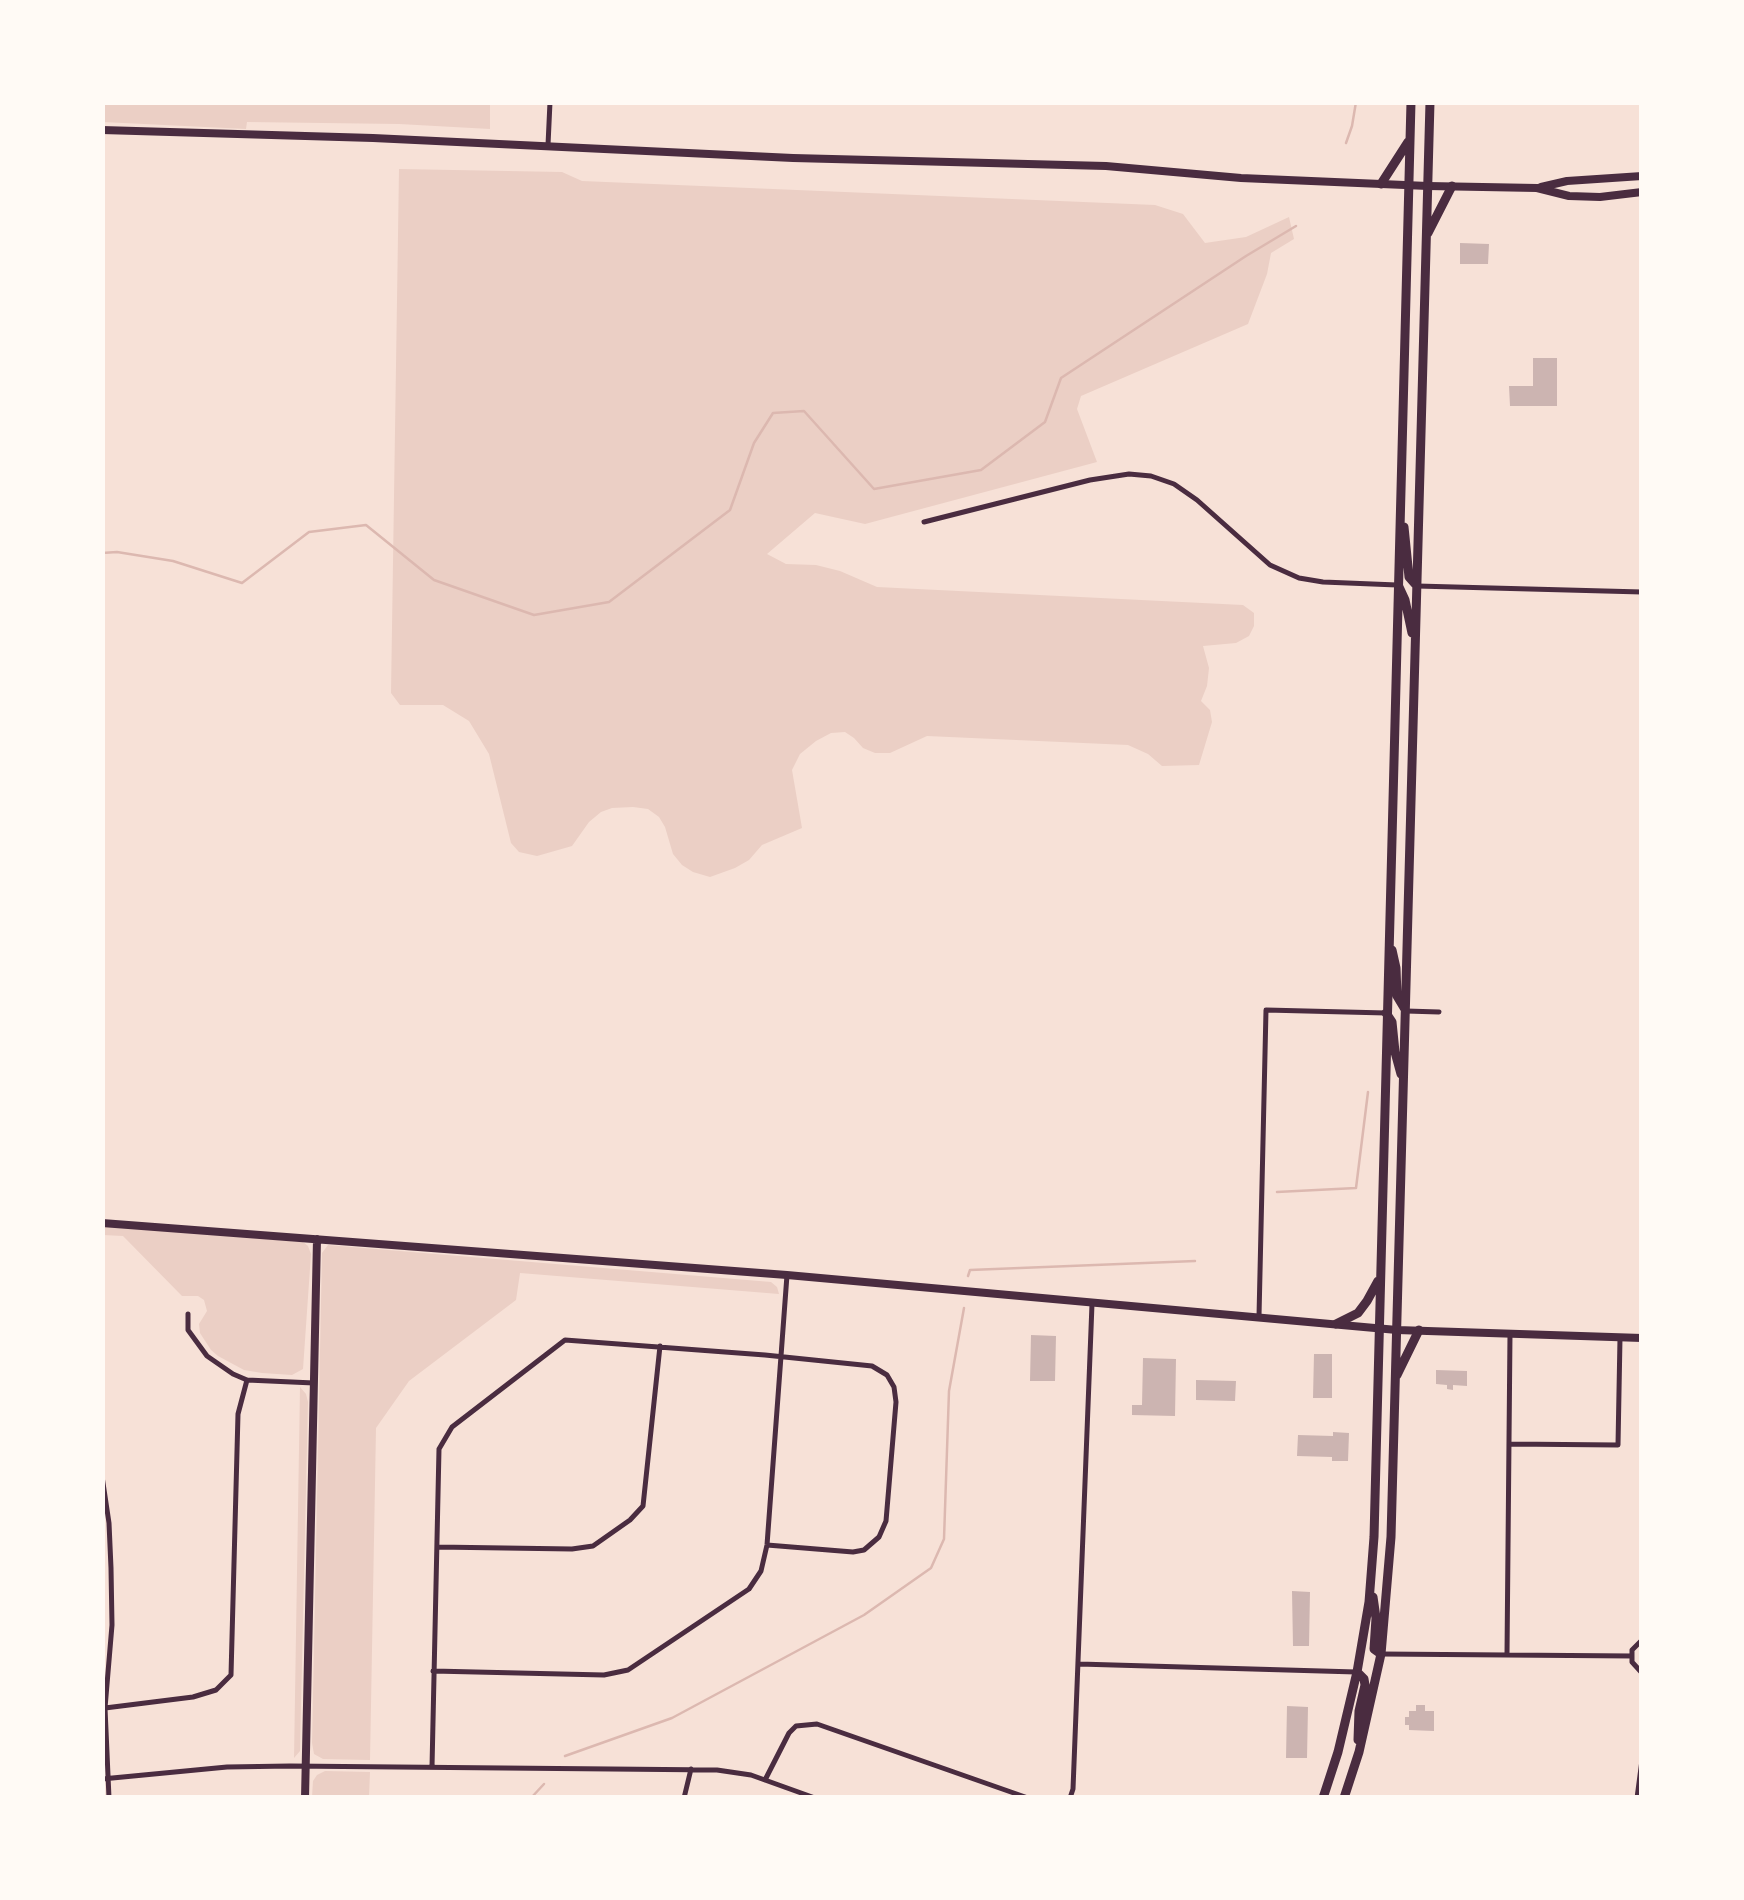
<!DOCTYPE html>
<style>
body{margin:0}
#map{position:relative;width:1744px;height:1900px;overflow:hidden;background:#f7e1d7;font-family:"Open Sans",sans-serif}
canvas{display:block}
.frame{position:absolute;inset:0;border:105px solid #fffaf5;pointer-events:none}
</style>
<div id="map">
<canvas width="1744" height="1900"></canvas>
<div class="frame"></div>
</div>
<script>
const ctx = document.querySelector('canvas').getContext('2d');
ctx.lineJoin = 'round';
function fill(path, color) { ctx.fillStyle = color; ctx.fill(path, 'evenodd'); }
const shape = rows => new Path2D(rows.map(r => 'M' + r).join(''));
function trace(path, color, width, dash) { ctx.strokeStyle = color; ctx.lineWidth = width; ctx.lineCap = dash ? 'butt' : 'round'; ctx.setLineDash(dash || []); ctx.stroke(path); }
const green = shape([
 [210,102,271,104,272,102,490,103,490,129,399,124,247,122,246,129,103,122,103,103],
 [399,169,562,172,582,181,1155,205,1183,214,1205,243,1246,237,1289,217,1294,239,1271,253,1267,274,1248,324,1081,396,1077,409,1097,462,865,524,815,513,767,554,786,564,816,565,840,571,877,587,1243,605,1254,613,1254,626,1249,636,1236,643,1203,646,1209,668,1207,686,1201,701,1210,710,1212,722,1199,765,1162,766,1148,754,1128,745,927,736,890,753,875,753,863,748,854,738,845,732,831,733,816,741,800,754,792,770,802,828,762,845,749,860,735,868,710,877,693,872,682,865,673,854,665,827,659,817,648,809,633,807,612,808,601,812,589,822,572,846,537,856,519,852,511,843,489,754,469,721,443,705,400,705,391,693],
 [102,1226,303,1242,308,1246,311,1254,303,1369,292,1375,262,1373,244,1370,218,1356,211,1350,200,1333,199,1324,207,1311,204,1300,198,1296,182,1296,123,1236,103,1235],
 [328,1245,771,1282,777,1287,779,1294,520,1273,516,1300,409,1381,376,1428,370,1760,323,1759,314,1754,312,1743,322,1253],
 [300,1387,306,1394,308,1402,300,1751,294,1758],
 [325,1771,370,1772,369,1797,312,1797,313,1781,317,1775]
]);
const stream = shape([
 [1346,143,1352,126,1356,102],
 [102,553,117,552,173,561,242,583,309,532,366,525,434,580,534,615,609,602,730,510,754,443,773,413,804,411,874,489,981,470,1045,422,1061,378,1246,256,1296,226],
 [1277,1192,1356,1188,1368,1092],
 [968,1276,970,1270,1195,1261],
 [565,1756,672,1718,864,1615,931,1568,944,1539,949,1391,964,1308],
 [531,1798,544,1784]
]);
const building = shape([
 [1460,243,1489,244,1488,264,1460,264],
 [1533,358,1557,358,1557,406,1510,406,1509,386,1533,386],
 [1031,1335,1056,1336,1055,1381,1030,1381],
 [1314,1354,1332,1354,1332,1398,1313,1398],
 [1143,1358,1176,1359,1175,1416,1132,1415,1132,1405,1142,1405],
 [1436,1370,1467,1371,1467,1386,1453,1385,1453,1390,1447,1389,1447,1385,1436,1384],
 [1196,1380,1236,1381,1235,1401,1196,1400],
 [1333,1432,1349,1433,1348,1461,1332,1461,1332,1457,1297,1456,1298,1435,1333,1436],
 [1292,1591,1310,1592,1309,1646,1293,1646],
 [1416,1705,1425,1705,1425,1711,1434,1711,1434,1731,1409,1730,1409,1725,1405,1725,1405,1717,1409,1717,1409,1711,1416,1711],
 [1287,1706,1308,1707,1307,1758,1286,1758]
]);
const minor = shape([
 [548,145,550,102],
 [924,522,1090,480,1129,474,1151,476,1174,484,1197,500,1270,565,1299,578,1323,582,1397,585],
 [1417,586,1642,592],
 [1406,1011,1439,1012],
 [188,1314,188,1330,207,1356,233,1374,247,1380,314,1383],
 [1259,1316,1266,1010,1386,1013],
 [1509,1444,1618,1445,1620,1338],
 [102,1476,109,1523,111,1568,112,1625,105,1708,109,1798],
 [437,1547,572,1549,593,1546,630,1520,643,1506,660,1346],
 [1642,1640,1632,1650,1632,1662,1642,1673],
 [1381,1654,1632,1656],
 [1507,1654,1510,1334],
 [1079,1664,1356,1672],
 [433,1671,604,1675,628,1670,749,1589,761,1571,767,1545,787,1275],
 [105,1708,193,1697,216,1690,231,1675,238,1414,247,1380],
 [432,1767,439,1449,452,1427,565,1340,765,1355,872,1366,887,1375,894,1387,896,1402,886,1521,879,1537,864,1550,853,1552,767,1545],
 [102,1779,227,1767,290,1766,717,1770,751,1775,815,1798],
 [765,1780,789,1733,796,1726,817,1724,1028,1798],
 [684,1798,691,1769],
 [1070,1798,1073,1789,1092,1304],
 [1637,1798,1642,1760]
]);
const tertiary = shape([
 [102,130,373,138,793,158,1106,166,1241,178,1428,186],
 [102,1223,787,1275,1397,1330,1642,1338],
 [305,1798,317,1239]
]);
const secondary = shape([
 [1428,186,1537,188,1569,196,1600,197,1642,192],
 [1541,187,1567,181,1642,176]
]);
const primary = shape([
 [1381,184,1408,142],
 [1428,233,1452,186],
 [1404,527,1409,577,1417,586],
 [1399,587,1405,600,1412,633],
 [1392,950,1396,968,1397,996,1406,1011],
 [1386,1013,1392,1022,1395,1052,1401,1074],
 [1336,1324,1358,1313,1367,1301,1378,1281],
 [1397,1375,1419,1330],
 [1373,1597,1376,1618,1374,1649,1381,1654],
 [1357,1672,1364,1679,1365,1685,1359,1711,1358,1740],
 [1323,1798,1338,1752,1357,1672,1369,1602,1374,1537,1411,102],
 [1344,1798,1359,1752,1381,1654,1391,1537,1430,102]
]);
fill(green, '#ebcfc5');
trace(stream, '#dcb8b0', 2.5);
fill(building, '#ccb4b1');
trace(minor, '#4a2c40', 5);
trace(tertiary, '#4a2c40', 8);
trace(secondary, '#4a2c40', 8);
trace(primary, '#4a2c40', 9);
</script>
